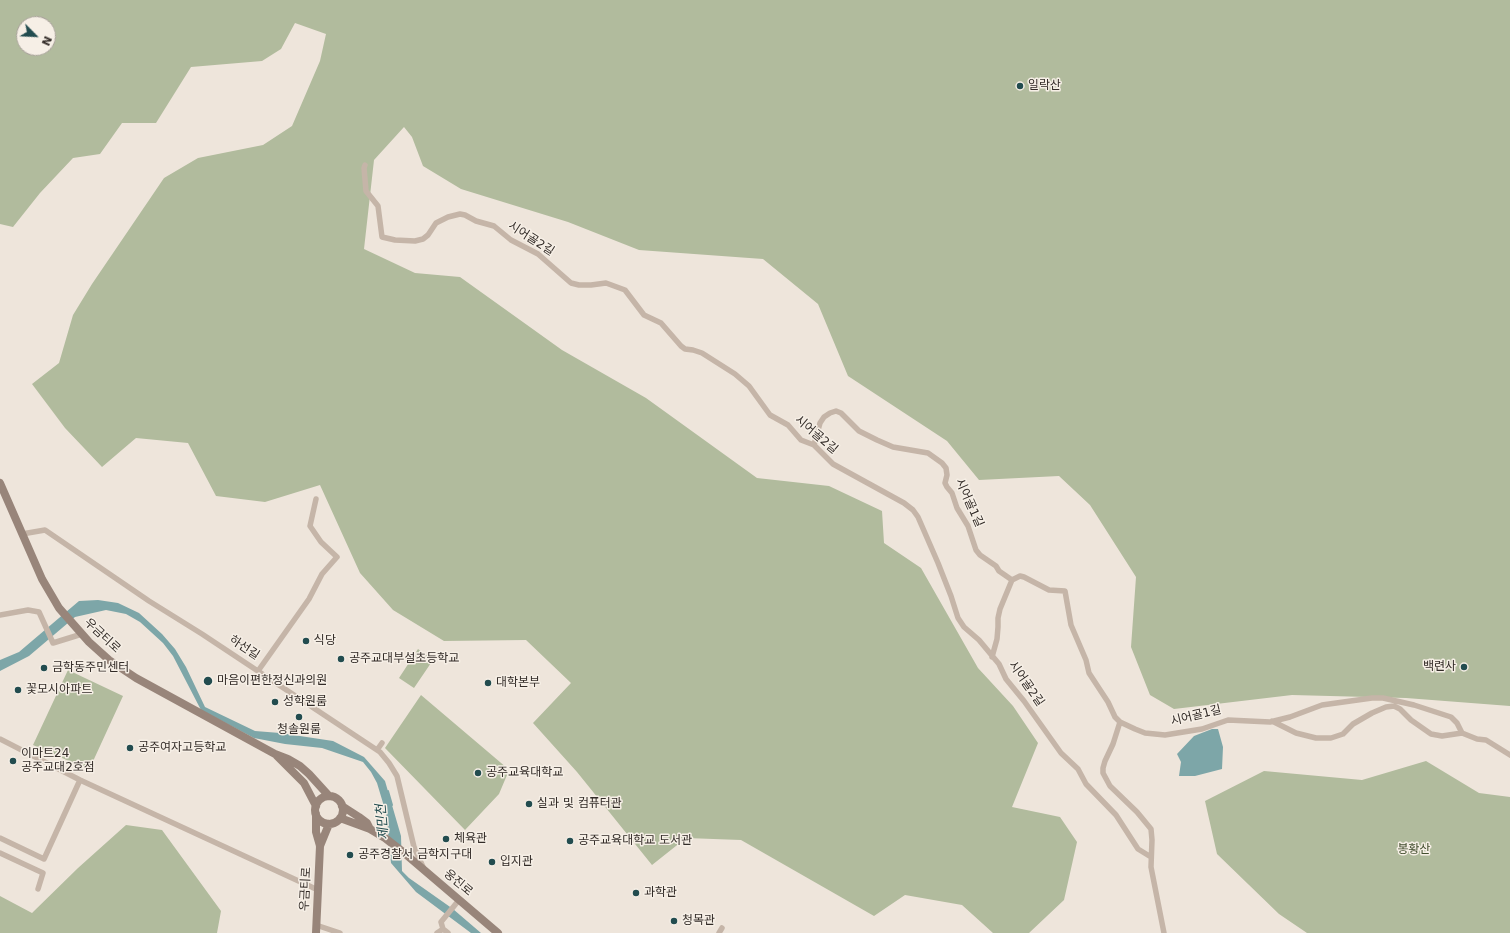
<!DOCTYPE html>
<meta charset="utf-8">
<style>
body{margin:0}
#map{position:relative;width:1510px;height:933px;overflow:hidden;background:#eee5db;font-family:"DejaVu Sans",sans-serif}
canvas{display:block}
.north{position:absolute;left:16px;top:16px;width:40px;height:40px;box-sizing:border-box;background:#f6efe6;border:1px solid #a8a19a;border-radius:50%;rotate:114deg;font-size:11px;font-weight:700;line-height:16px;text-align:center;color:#322b27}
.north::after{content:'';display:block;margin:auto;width:14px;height:18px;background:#224c4f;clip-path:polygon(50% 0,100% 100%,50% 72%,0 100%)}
</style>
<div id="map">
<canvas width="1510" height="933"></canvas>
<div class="north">N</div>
</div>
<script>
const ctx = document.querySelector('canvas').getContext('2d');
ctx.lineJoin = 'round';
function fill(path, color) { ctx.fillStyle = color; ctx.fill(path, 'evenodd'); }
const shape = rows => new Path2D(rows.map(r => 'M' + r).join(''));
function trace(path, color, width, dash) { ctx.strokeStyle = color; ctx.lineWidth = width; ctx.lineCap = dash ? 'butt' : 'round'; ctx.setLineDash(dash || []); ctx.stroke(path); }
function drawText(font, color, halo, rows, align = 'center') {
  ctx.font = font + ' "DejaVu Sans","Noto Sans KR",sans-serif'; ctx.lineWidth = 3; ctx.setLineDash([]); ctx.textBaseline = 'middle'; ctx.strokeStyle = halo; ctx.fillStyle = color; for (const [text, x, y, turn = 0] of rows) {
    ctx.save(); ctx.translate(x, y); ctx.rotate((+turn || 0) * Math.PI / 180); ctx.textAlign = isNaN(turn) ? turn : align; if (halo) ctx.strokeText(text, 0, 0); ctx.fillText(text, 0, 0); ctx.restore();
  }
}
const green = shape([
 [0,0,1510,0,1510,706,1406,698,1292,695,1174,709,1150,695,1131,647,1136,577,1090,505,1059,476,979,480,947,441,848,376,818,304,763,259,639,250,568,222,461,189,423,166,412,137,404,127,374,160,364,249,415,273,460,277,562,350,646,398,757,478,829,486,882,511,884,543,921,568,978,668,1013,706,1038,743,1012,807,1060,817,1077,842,1064,900,1029,933,993,933,962,905,905,895,874,916,741,840,686,838,652,865,577,772,533,723,571,683,526,640,444,641,393,610,360,573,320,485,265,502,216,496,188,443,136,438,102,467,65,428,32,384,59,363,73,315,92,284,164,178,198,158,263,145,292,126,320,61,326,34,295,23,281,49,262,61,191,67,156,123,122,123,100,154,73,158,40,193,13,227,0,224],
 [24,24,48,24,48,48,24,48],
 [418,649,433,660,414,688,399,678],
 [68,670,123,696,89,770,33,745],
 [421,695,507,768,507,775,499,794,465,830,385,748],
 [1426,761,1479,793,1510,797,1510,933,1307,933,1279,914,1217,854,1205,801,1264,771,1362,780],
 [126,825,162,830,221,911,217,933,0,933,0,896,32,913,78,868]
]);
const water = shape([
 [98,600,118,603,139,613,162,634,175,649,186,667,205,707,255,731,280,733,333,741,364,757,385,781,401,836,402,871,409,878,453,909,481,933,471,933,416,892,391,863,386,813,377,783,371,772,363,762,322,748,285,744,254,738,201,710,173,656,163,643,140,622,126,614,106,610,75,617,29,656,0,671,0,660,19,652,79,601],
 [1212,729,1218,729,1223,747,1222,769,1195,776,1179,776,1181,762,1177,754,1194,736]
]);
const stream = shape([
 [388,791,392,805]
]);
const street = shape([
 [365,165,364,168,366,191,378,206,382,237,395,240,415,241,423,239,428,235,436,223,448,217,460,214,465,215,476,221,494,226,511,240,538,254,571,283,579,285,591,285,606,283,625,290,644,315,661,323,681,346,685,349,693,350,702,353,735,374,749,386,770,415,788,425,801,440,814,445,833,464,904,503,913,510,918,517,938,563,951,596,958,618,964,627,979,640,999,664,1006,679,1024,701,1061,753,1078,769,1086,784,1116,815,1138,849,1151,857],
 [814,445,820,423,824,417,830,413,836,411,841,413,859,431,877,440,893,447,928,453,942,463,946,468,947,475,945,483,947,487,952,493,957,508,968,526,976,550,980,555,996,566,999,571,1012,580,1020,576,1024,577,1049,590,1065,591,1071,625,1086,660,1089,673,1108,702,1115,717,1120,722,1135,729,1145,733,1165,735,1202,729,1228,720,1270,722,1290,717,1322,705,1372,698,1383,698,1414,705,1451,717,1457,723,1462,733,1477,739,1486,740,1510,755],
 [22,534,45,530,149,601,202,634,380,752,389,763,397,776,414,847,423,867],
 [0,615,28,610,39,612,53,643,82,634],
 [992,657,997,639,998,627,998,618,1000,609,1012,580],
 [258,671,309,599,322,574,337,557,321,542,310,526,316,499],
 [1272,721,1296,733,1316,738,1331,738,1343,734,1353,724,1372,713,1386,707,1394,706,1400,709,1411,720,1431,734,1442,736,1462,733],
 [1120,722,1113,744,1105,761,1103,768,1103,773,1110,786,1137,812,1151,829,1152,840,1151,867,1164,933],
 [0,739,80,780,318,890],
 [377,750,382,743],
 [0,838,44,859,80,780],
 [0,853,43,873,38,889],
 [316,925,340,933],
 [443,929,448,933],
 [437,933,443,929,441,922,459,900],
 [719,933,722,928]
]);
const secondary = shape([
 [0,483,42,579,59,608,89,642,109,660,136,678,275,754,288,759,300,766,309,774,329,796],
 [277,756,304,783,316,806],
 '315 810a14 14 0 1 1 28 0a14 14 0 1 1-28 0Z',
 [342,806,359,817,367,823,370,829],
 [340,818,370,829,385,838,403,852,498,933],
 [320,846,329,824],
 [316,933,320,846,316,832,316,814]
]);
const markers = [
 [1020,86,4,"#224c4f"],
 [306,641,4,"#224c4f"],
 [341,659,4,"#224c4f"],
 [1464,667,4,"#224c4f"],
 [44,668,4,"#224c4f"],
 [208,681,5,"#224c4f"],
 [488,683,4,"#224c4f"],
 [18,690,4,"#224c4f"],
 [275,702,4,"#224c4f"],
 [299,717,4,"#224c4f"],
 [130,748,4,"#224c4f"],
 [13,761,4,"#224c4f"],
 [478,773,4,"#224c4f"],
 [529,804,4,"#224c4f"],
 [446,839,4,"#224c4f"],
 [570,841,4,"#224c4f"],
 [350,855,4,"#224c4f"],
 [492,862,4,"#224c4f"],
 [636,893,4,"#224c4f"],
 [674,921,4,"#224c4f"]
];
const poiNames = [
 ["일락산",1028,86],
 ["식당",314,641],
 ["공주교대부설초등학교",349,659],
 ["백련사",1456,667,"right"],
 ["금학동주민센터",52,668],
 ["마음이편한정신과의원",217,681],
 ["대학본부",496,683],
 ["꽃모시아파트",26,690],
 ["성학원룸",283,702],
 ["청솔원룸",299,730,"center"],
 ["공주여자고등학교",138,748],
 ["이마트24",21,754],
 ["공주교대2호점",21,768],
 ["공주교육대학교",486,773],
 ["실과 및 컴퓨터관",537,804],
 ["체육관",454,839],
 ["공주교육대학교 도서관",578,841],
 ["공주경찰서 금학지구대",358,855],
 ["입지관",500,862],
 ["과학관",644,893],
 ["청목관",682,921]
];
const streetNames = [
 ["시어골2길",531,239,33],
 ["시어골2길",816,435,40],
 ["시어골1길",969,503,66],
 ["우금티로",102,636,43],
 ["하선길",244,648,33],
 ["시어골2길",1026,684,55],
 ["시어골1길",1196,716,-14],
 ["웅진로",458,883,40],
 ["우금티로",306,889,-87]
];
const parkNames = [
 ["봉황산",1414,850]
];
const waterNames = [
 ["제민천",383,822,-95]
];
fill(green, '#b1bb9d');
fill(water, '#7da6a8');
trace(stream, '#7da6a8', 2);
trace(street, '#c5b5a8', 5.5);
trace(secondary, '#98857a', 8);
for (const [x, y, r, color] of markers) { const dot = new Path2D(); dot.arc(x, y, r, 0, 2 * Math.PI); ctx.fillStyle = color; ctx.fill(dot); trace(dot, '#f6efe6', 1.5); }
drawText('12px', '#322b27', '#f6efe6', poiNames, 'left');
drawText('12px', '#322b27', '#f6efe6', streetNames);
drawText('12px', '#424e2e', '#f6efe6', parkNames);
drawText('italic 13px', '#224c4f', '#f6efe6', waterNames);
</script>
